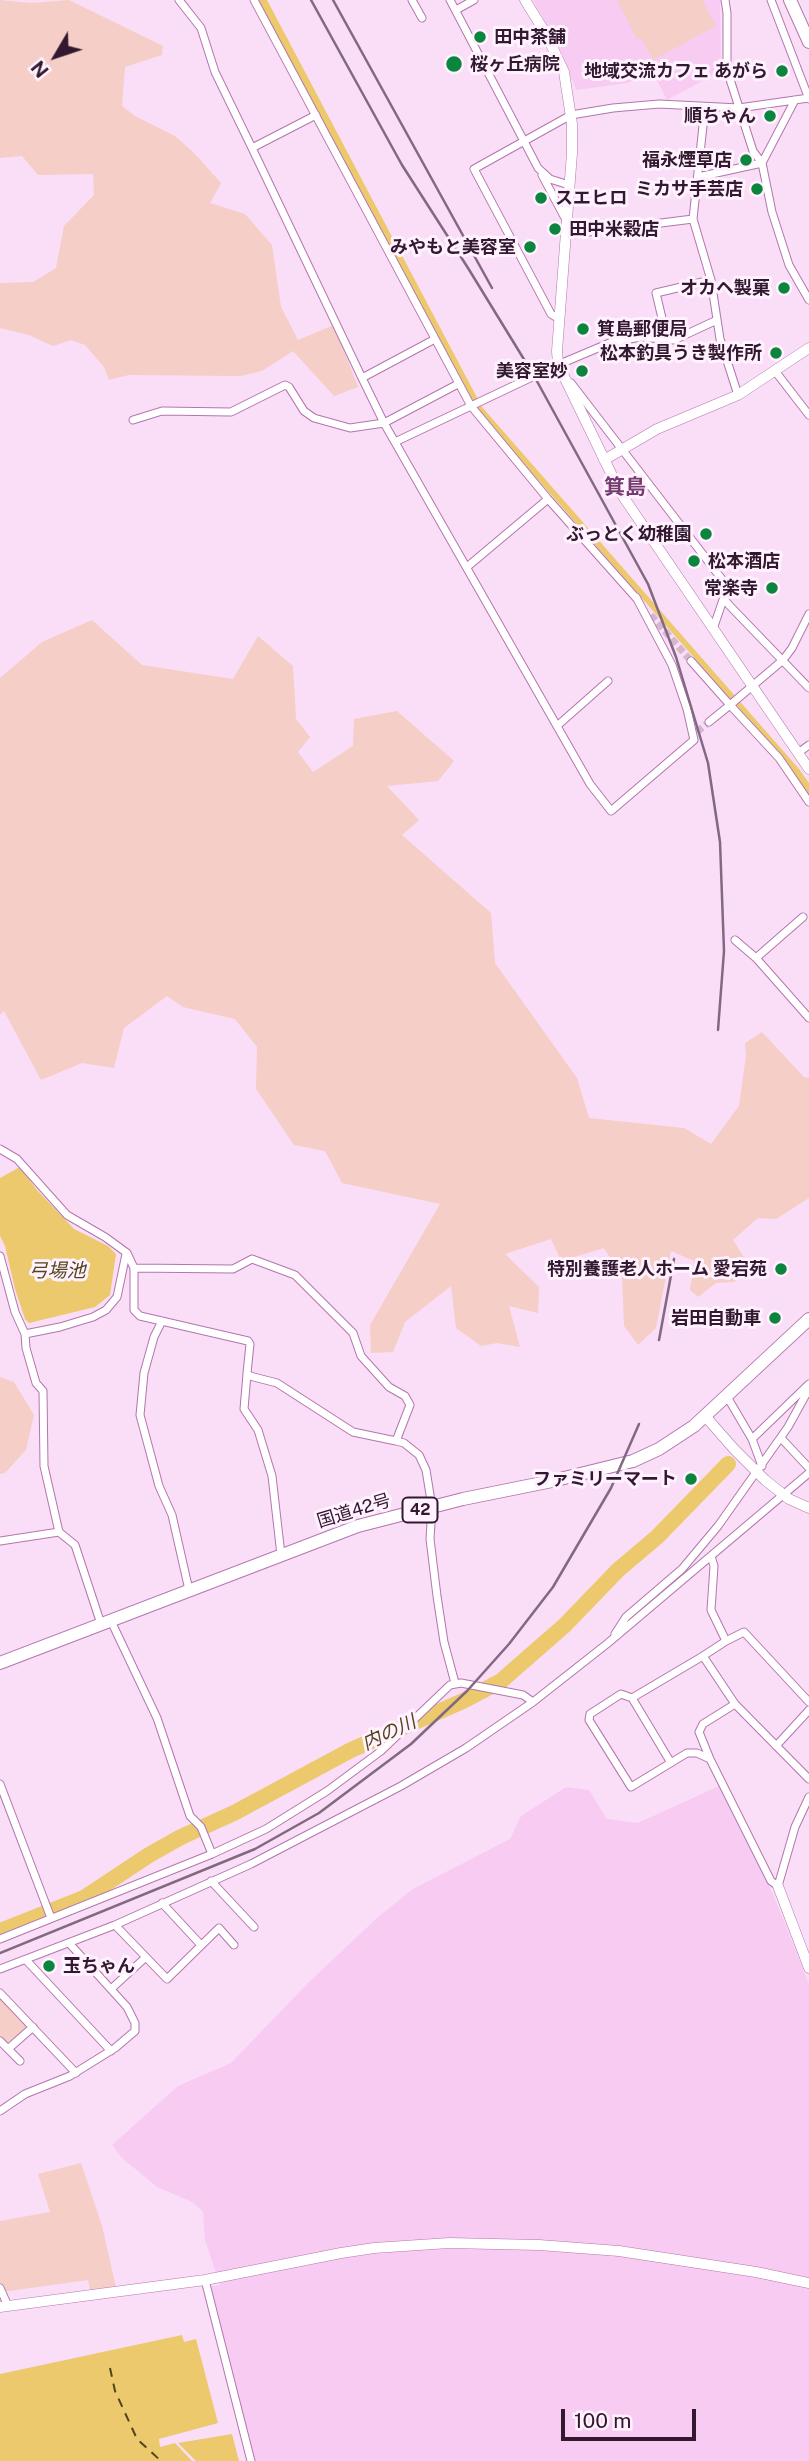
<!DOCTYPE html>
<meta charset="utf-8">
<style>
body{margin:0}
#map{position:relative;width:809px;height:2461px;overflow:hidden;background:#fadef7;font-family:"Public Sans",sans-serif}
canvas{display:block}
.north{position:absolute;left:21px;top:21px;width:70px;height:70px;-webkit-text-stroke:5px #fff1fd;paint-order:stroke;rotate:231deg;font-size:19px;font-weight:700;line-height:28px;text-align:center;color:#321930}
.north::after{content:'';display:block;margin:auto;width:24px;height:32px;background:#321930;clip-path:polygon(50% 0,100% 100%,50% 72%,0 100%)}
.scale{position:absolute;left:561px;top:2409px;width:135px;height:32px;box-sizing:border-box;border:4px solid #321930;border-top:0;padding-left:9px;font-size:21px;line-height:24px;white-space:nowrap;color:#321930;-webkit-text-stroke:5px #fff1fd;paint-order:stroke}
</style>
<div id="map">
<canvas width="809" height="2461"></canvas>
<div class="north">N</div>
<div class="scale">100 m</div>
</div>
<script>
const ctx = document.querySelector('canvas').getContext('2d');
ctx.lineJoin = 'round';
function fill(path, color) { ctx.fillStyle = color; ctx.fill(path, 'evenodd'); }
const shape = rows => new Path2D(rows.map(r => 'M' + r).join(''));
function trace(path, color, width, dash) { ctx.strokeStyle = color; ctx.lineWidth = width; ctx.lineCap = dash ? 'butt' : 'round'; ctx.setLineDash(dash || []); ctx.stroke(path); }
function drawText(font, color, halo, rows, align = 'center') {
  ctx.font = font + ' "Public Sans","Noto Sans JP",sans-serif'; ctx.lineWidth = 6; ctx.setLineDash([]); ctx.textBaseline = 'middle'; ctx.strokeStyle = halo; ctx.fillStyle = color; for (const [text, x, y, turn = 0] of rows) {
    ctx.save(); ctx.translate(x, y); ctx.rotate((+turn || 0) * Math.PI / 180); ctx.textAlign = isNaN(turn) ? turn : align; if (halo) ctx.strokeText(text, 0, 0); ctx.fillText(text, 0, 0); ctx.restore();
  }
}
const built = shape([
 [533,0,720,0,721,71,667,100,652,70,628,83,576,90,557,42],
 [719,1786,773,1894,809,1984,809,2461,254,2461,211,2286,220,2285,205,2240,203,2212,192,2202,157,2187,122,2158,112,2145,178,2086,231,2063,309,1982,378,1917,413,1889,510,1839,521,1816,566,1787,589,1790,607,1819,638,1823]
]);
const green = shape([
 [0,0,31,3,69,0,163,46,162,55,125,67,122,106,135,116,175,136,194,153,221,183,210,203,245,214,272,245,281,307,298,340,334,325,358,387,334,396,293,351,262,371,241,376,129,375,109,380,104,367,85,345,71,340,53,346,29,335,0,328,0,283,33,282,56,268,64,226,94,195,93,174,38,175,22,156,0,158],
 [617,0,702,0,716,26,653,60,641,38,637,39],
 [92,620,142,665,233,679,258,636,293,666,296,719,310,737,298,752,313,772,353,746,354,719,397,711,454,761,438,781,387,786,419,820,402,835,491,913,495,963,577,1078,589,1118,684,1128,711,1144,739,1106,746,1055,745,1043,762,1032,804,1077,809,1078,809,1198,776,1219,758,1218,733,1240,750,1267,734,1282,716,1283,698,1297,690,1290,694,1261,671,1251,656,1328,638,1345,624,1326,622,1277,604,1248,561,1261,551,1239,505,1254,539,1287,538,1313,509,1306,520,1347,497,1343,481,1346,456,1328,451,1286,405,1322,393,1352,371,1353,370,1325,440,1204,342,1183,325,1151,294,1145,256,1089,257,1047,235,1019,183,1007,167,996,124,1028,114,1068,82,1063,41,1080,4,1011,0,1015,0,678,42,642],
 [0,1377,14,1382,34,1415,26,1450,5,1473,0,1474],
 [0,1997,28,2027,6,2044,0,2039],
 [81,2163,102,2226,117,2291,91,2295,88,2280,2,2292,0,2288,0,2221,50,2212,38,2174]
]);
const water = shape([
 [258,0,267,0,482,407,799,769,809,783,809,796,791,768,481,415,433,330],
 [18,1168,21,1168,36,1189,74,1229,108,1246,116,1254,110,1295,95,1307,29,1323,25,1319,15,1289,5,1246,0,1236,0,1178],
 [182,2335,184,2342,196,2339,218,2423,159,2439,160,2447,175,2443,192,2461,0,2461,0,2374],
 [232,2434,239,2461,196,2461,178,2443]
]);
const river = shape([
 [0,1931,84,1898,149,1855,181,1837,234,1813,351,1750,463,1701,501,1681,565,1625,618,1570,657,1537,728,1464]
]);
const ferry = shape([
 [110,2368,115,2391,137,2439,161,2461]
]);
const minorTunnel = shape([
 [530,378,548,369],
 [651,615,691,661],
 [697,732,709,722]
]);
const minor = shape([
 [179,0,201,28,215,72,252,148,316,115],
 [254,0,471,406,548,499,637,599],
 [412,0,422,18],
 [450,0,538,168,550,179,569,185],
 [725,0,727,13,727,70,753,151,762,163,772,212,789,265,809,300],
 [771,0,809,99],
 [456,10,474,0],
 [252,148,362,378,435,339],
 [542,175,566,220],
 [698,177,762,163,795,100],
 [693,219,705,107],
 [565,235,693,219,711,280,720,339,738,395],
 [559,319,551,314,474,169,571,115,613,108,659,104,739,108,809,98],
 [667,339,656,293,711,280],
 [548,369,612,342,641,337,674,340,717,320],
 [775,371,809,415],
 [362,378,384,423,458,384],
 [571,383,721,578,726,588,725,600,729,605,809,688],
 [133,420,162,411,231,412,285,385,289,387,304,411,314,418,350,428,384,423,590,784,611,811,694,740,687,709,672,665,636,597],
 [395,442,530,378],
 [467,567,548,499],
 [713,629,724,597],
 [691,661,730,705,783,660,792,648,809,614],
 [709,722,730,705,779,758,809,802],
 [557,726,608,681],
 [798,753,809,745],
 [735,940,756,958,809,1018],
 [756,958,803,917],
 [0,1149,17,1159,67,1215,105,1237,127,1253,134,1268,233,1269,252,1259,295,1275,353,1333,361,1356,389,1387,405,1396,410,1405,396,1441,404,1443,419,1455,426,1470,432,1507,430,1539,437,1596,444,1642,455,1683],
 [0,1256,15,1312,25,1334,26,1348,36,1383,43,1391,44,1466,59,1532],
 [134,1268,134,1310,140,1316,248,1341,250,1344,247,1373,250,1376,277,1383,353,1432,396,1441],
 [162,1321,154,1337,144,1373,140,1415,159,1486,172,1515,189,1590],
 [25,1334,60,1327,93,1317,106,1310,117,1297,126,1254],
 [247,1374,244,1409,258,1430,272,1476,281,1555],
 [726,1395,752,1439,762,1466],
 [781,1438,809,1468],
 [752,1439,809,1384],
 [0,1541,59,1532,75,1545,101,1624],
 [711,1556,714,1566,711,1610,726,1641,703,1656,735,1704,703,1724,699,1732,710,1759,771,1881,778,1886],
 [111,1621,157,1718,190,1816,201,1827,212,1854],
 [615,1634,626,1617,682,1569,718,1526,788,1427,809,1389],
 [726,1641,744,1632,809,1702],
 [703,1656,632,1698,621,1694,590,1714,589,1720,631,1787,687,1753,697,1753,710,1759],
 [632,1698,671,1763],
 [735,1704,809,1779],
 [776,1746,809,1710],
 [0,1784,51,1918],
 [211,1881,254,1927],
 [778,1886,795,1827,809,1797],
 [162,1903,201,1945],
 [115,1925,167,1979,219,1928,234,1945],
 [0,1939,212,1854,266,1829,327,1791,381,1751,450,1685,461,1683,523,1695,533,1702],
 [26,1960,111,2051],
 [0,1969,115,1925,251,1864,401,1786,466,1748,533,1702,608,1643,809,1473],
 [111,1989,146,1957],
 [0,1993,76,2073],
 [0,2041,20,2061],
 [8,2049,33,2027],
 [0,2111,25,2094,70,2076,115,2048,135,2031,135,2023,127,2007,69,1943],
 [205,2280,251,2461],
 [0,2288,8,2306]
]);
const tertiary = shape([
 [525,0,546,34,564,72,572,124,572,153,557,351,558,364,620,492,809,769],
 [604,460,657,429,738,395,809,348],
 [705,1416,734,1449,765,1480,789,1499,809,1508],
 [778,1886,809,1968],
 [0,2307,205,2280,341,2253,374,2248,449,2243,539,2245,619,2251,756,2272,809,2283]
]);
const trunk = shape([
 [790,0,809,42],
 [0,1663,358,1526,463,1499,552,1481,633,1461,659,1449,694,1426,809,1319]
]);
const rail = shape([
 [311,0,402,165,468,268,533,374,648,584,676,657,708,763,720,842,724,951,718,1030],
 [333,0,492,288],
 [659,1340,674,1259],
 [0,1953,255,1849,319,1813,411,1744,467,1691,509,1644,553,1587,611,1488,639,1424]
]);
const markers = [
 [480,37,7,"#0b843d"],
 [454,64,9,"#0b843d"],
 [782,71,7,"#0b843d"],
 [770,116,7,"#0b843d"],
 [746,160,7,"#0b843d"],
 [757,189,7,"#0b843d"],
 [541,198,7,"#0b843d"],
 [555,229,7,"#0b843d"],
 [530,247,7,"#0b843d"],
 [784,288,7,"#0b843d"],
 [583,329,7,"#0b843d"],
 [776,353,7,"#0b843d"],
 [582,371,7,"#0b843d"],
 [706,534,7,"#0b843d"],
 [694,561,7,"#0b843d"],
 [772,588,7,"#0b843d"],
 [781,1269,7,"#0b843d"],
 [775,1318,7,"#0b843d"],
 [691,1479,7,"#0b843d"],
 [49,1966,7,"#0b843d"]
];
const shields = [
 [420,1510,35]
];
const shieldNames = [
 ["42",420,1510]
];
const poiNames = [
 ["田中茶舗",494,37,"left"],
 ["桜ヶ丘病院",470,64,"left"],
 ["地域交流カフェ あがら",768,71],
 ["順ちゃん",756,116],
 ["福永煙草店",732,160],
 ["ミカサ手芸店",743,189],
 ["スエヒロ",555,198,"left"],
 ["田中米穀店",569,229,"left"],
 ["みやもと美容室",516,247],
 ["オカヘ製菓",770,288],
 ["箕島郵便局",597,329,"left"],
 ["松本釣具うき製作所",762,353],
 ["美容室妙",568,371],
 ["ぶっとく幼稚園",692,534],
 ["松本酒店",708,561,"left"],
 ["常楽寺",758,588],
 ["特別養護老人ホーム 愛宕苑",767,1269],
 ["岩田自動車",761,1318],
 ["ファミリーマート",677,1479],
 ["玉ちゃん",63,1966,"left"]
];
const streetNames = [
 ["国道42号",354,1511,-17]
];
const waterNames = [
 ["弓場池",57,1271],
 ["内の川",389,1733,-25]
];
const quarterNames = [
 ["箕島",625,488]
];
fill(built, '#f8cbf3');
fill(green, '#f4cec7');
fill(water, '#ebc96c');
trace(river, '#ebc96c', 16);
trace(ferry, '#52441c', 2, [9, 7]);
trace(minorTunnel, '#d2b7cf', 7, [7, 3.5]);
trace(minor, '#b475ae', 9);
trace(tertiary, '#b475ae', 11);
trace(trunk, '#b475ae', 14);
trace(minor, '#fff', 7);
trace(tertiary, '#fff', 10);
trace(trunk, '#fff', 12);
trace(rail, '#826880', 2.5);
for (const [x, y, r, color] of markers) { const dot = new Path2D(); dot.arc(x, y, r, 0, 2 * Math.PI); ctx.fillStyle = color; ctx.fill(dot); trace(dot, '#fff1fd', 2.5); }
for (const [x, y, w] of shields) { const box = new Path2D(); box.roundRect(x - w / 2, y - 12.5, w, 25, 5); ctx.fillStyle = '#fff1fd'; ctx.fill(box); trace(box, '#321930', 2); }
drawText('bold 16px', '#321930', null, shieldNames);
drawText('bold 18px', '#321930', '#fff1fd', poiNames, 'right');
drawText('18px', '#321930', '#fff1fd', streetNames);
drawText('italic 19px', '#52441c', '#fff1fd', waterNames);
drawText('bold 21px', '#763c72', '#fff1fd', quarterNames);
</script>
